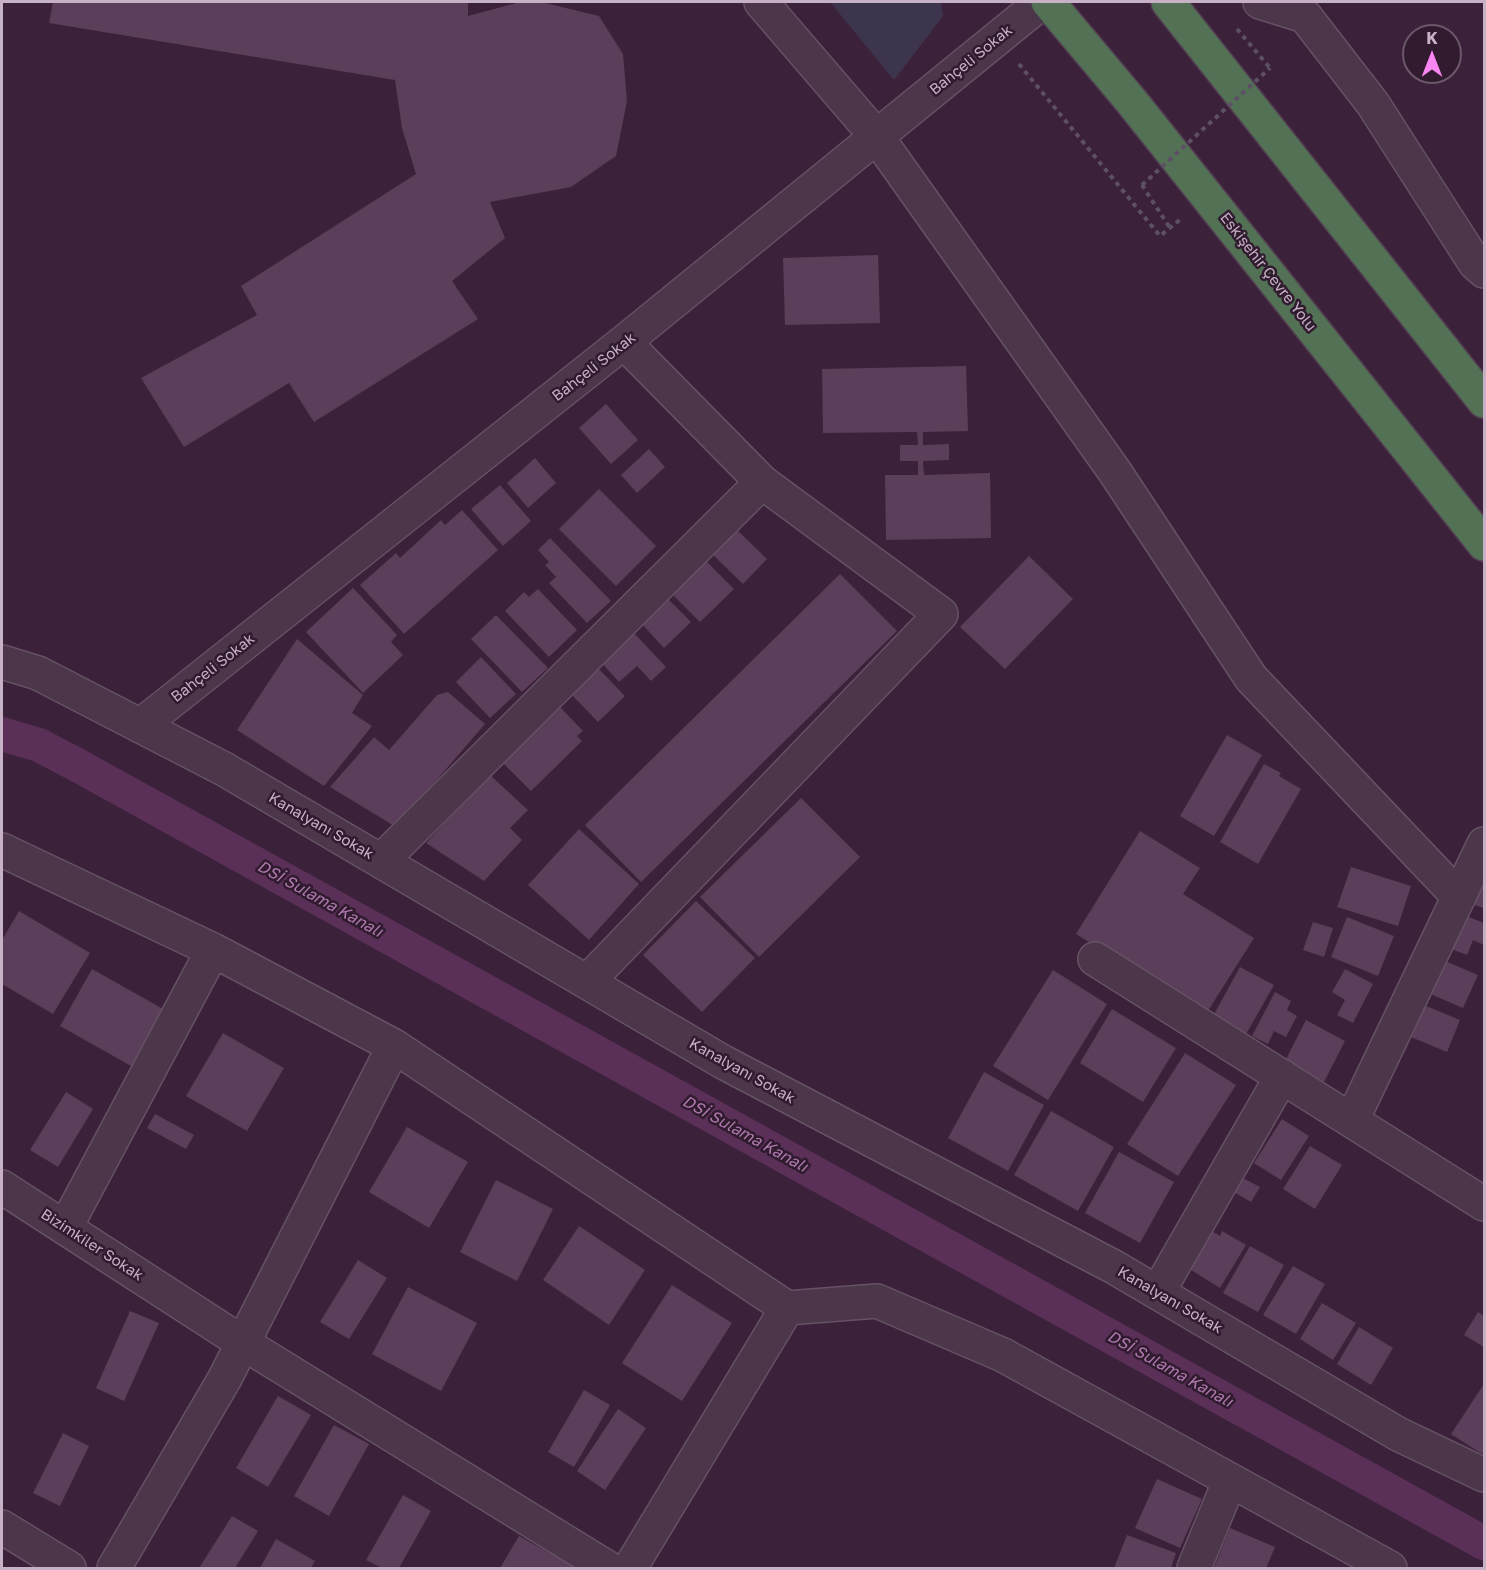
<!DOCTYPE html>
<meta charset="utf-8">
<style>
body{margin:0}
#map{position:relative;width:1486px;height:1570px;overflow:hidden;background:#3b223a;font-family:"Golos Text",sans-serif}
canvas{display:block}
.frame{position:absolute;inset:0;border:3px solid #c7b1c6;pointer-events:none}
.north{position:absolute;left:1402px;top:24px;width:60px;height:60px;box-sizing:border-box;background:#301b2f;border:2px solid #6c576b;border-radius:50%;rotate:0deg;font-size:16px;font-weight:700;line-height:24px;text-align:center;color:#c7b1c6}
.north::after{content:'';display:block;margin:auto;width:21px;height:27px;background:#f885f1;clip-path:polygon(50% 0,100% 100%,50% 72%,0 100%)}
</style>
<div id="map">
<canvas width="1486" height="1570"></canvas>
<div class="frame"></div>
<div class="north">K</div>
</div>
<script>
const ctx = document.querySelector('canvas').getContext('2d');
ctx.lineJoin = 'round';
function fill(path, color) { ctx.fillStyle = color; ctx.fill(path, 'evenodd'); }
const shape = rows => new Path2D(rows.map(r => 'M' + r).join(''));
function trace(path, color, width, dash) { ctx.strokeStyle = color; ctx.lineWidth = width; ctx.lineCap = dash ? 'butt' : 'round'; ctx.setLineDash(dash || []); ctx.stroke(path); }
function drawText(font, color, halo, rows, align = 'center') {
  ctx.font = font + ' "Golos Text",sans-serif'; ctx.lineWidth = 5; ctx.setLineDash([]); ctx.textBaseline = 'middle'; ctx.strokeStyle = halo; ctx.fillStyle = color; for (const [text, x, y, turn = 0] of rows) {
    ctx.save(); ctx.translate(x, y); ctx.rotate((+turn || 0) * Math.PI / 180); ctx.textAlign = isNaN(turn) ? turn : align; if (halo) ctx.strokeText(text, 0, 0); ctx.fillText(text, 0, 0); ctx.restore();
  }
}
const green = shape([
 [830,2,941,2,943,16,894,80]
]);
const canal = shape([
 [2,734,39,745,79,766,1484,1543]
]);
const building = shape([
 [53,2,468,2,468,16,520,2,541,2,599,16,623,54,627,101,616,156,571,187,490,202,505,238,452,281,478,319,314,422,289,383,184,447,141,378,257,315,241,286,416,174,402,128,395,80,49,23],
 [878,255,880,323,785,325,783,258],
 [966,366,968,431,923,432,923,445,949,444,949,460,923,461,924,475,990,473,991,538,886,540,885,475,918,475,918,461,900,461,900,445,918,445,917,432,823,433,822,369],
 [606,404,638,440,611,464,579,428],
 [649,449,665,467,637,493,621,475],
 [535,458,556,483,528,508,507,483],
 [500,485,531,521,503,546,471,509],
 [599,489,656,546,616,586,559,529],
 [462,510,498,550,404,634,360,585,396,553,400,558,441,520,445,525],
 [734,527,767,559,743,584,710,552],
 [550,538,611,601,587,623,549,583,556,577,545,565,549,562,538,550],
 [1029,556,1073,599,1005,669,960,627],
 [704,559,734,589,700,622,671,593],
 [840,574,897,631,641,882,585,825],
 [353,588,397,635,391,642,403,655,363,693,306,632],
 [538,589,577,630,549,657,505,611,524,592,529,597],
 [667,598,691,622,664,648,641,623],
 [496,615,548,668,522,692,471,639],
 [634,633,666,667,651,681,637,666,619,682,601,662],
 [297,639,363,695,352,713,372,726,324,786,237,730],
 [481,657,516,694,490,718,456,682],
 [597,667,625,696,598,722,570,693],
 [448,692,485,724,396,827,330,787,374,737,389,750,437,695],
 [560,707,583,731,577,736,582,741,531,791,502,762],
 [1227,735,1262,755,1214,836,1180,816],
 [1264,764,1281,773,1279,776,1301,789,1258,864,1220,842],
 [490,775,528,810,510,828,522,840,484,881,426,843],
 [801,798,860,857,759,957,700,897],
 [579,829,639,884,589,940,528,885],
 [1140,831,1200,868,1183,894,1254,938,1206,1014,1076,934],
 [1351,867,1411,886,1398,926,1337,907],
 [1484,872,1484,903,1483,908,1465,901],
 [696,901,755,958,702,1012,643,955],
 [19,911,90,953,53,1014,2,984,2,940],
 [1456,912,1484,923,1484,945,1473,940,1467,955,1443,946],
 [1347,917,1394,936,1378,976,1331,957],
 [1313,922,1333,928,1324,957,1303,950],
 [1436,957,1478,975,1463,1008,1421,990],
 [1240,967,1274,985,1245,1036,1212,1018],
 [92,969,172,1014,140,1071,60,1026],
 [1345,969,1373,984,1353,1023,1337,1015,1345,1000,1332,992],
 [1053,970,1107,1004,1048,1100,993,1066],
 [1275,992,1291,1001,1287,1010,1297,1016,1286,1037,1274,1031,1268,1044,1252,1036],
 [1414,1001,1460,1020,1447,1052,1401,1033],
 [1112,1009,1176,1048,1143,1102,1080,1063],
 [1306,1020,1345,1041,1324,1082,1285,1061],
 [223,1033,284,1068,247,1131,186,1096],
 [1185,1053,1236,1085,1178,1176,1127,1144],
 [984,1072,1044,1105,1008,1171,948,1138],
 [66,1092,93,1109,58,1167,30,1150],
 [1051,1111,1114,1147,1078,1211,1014,1175],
 [155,1114,194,1135,186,1149,147,1128],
 [1282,1119,1309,1136,1281,1180,1254,1163],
 [407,1127,468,1162,429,1228,369,1192],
 [1310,1146,1342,1165,1315,1209,1283,1189],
 [1119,1152,1174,1182,1140,1243,1085,1213],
 [1239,1176,1260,1187,1251,1202,1232,1191],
 [496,1180,553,1209,517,1281,460,1252],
 [579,1226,645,1270,609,1325,543,1280],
 [1210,1230,1220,1236,1222,1231,1246,1245,1220,1288,1188,1268],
 [1250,1246,1284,1265,1258,1312,1223,1293],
 [358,1260,387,1278,349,1339,320,1322],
 [1293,1266,1325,1284,1296,1334,1263,1315],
 [672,1285,732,1323,682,1401,622,1363],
 [408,1287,477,1323,441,1391,372,1354],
 [1322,1303,1356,1323,1333,1360,1300,1339],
 [130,1311,159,1323,124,1401,96,1388],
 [1478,1312,1484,1316,1484,1347,1464,1335],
 [1359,1327,1393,1348,1371,1385,1337,1364],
 [1484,1384,1484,1450,1482,1454,1451,1434],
 [584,1390,610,1405,574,1467,548,1452],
 [278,1396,311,1415,268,1487,236,1468],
 [618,1409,646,1428,605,1490,577,1471],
 [334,1425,369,1444,329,1516,294,1496],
 [63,1433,89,1446,60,1506,33,1493],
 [1157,1479,1202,1499,1180,1548,1135,1528],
 [403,1495,431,1511,399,1568,382,1568,366,1560],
 [232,1516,258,1531,235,1568,199,1568],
 [1230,1528,1275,1547,1266,1568,1214,1568],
 [1127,1535,1176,1553,1171,1568,1114,1568],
 [519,1536,576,1568,500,1568],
 [276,1539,315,1561,311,1568,260,1568]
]);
const path = shape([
 [1237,29,1270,68],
 [1019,64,1160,236,1182,218],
 [1142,185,1170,228]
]);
const minor = shape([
 [761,2,877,137,1115,472,1251,678,1459,897],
 [1260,2,1305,16,1373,104,1475,263,1484,271],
 [2,662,38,673,224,769,723,1062,1114,1267,1398,1434,1484,1475],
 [140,726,624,342,1042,2],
 [2,850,213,950,394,1046,787,1308],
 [381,861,762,482],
 [1095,959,1484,1204],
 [587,982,941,614,762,482,624,342],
 [1352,1120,1484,844],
 [2,1187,243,1343,608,1568],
 [65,1228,213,950],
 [1158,1292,1282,1076],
 [2,1527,69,1568],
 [114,1568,225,1378,394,1046],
 [630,1568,787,1308,877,1301,1003,1355,1390,1568],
 [1194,1568,1230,1480]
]);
const highway = shape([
 [1048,2,1132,102,1484,544],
 [1168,2,1484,401]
]);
const pathBridge = shape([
 [1142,185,1270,68]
]);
const streetNames = [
 ["Bahçeli Sokak",971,60,-39],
 ["Eskişehir Çevre Yolu",1268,272,52],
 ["Bahçeli Sokak",594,367,-38],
 ["Bahçeli Sokak",213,668,-38],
 ["Kanalyanı Sokak",321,826,30],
 ["Kanalyanı Sokak",742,1071,29],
 ["Bizimkiler Sokak",92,1245,33],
 ["Kanalyanı Sokak",1170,1300,30]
];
const waterNames = [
 ["DSİ Sulama Kanalı",320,899,29],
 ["DSİ Sulama Kanalı",745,1134,29],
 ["DSİ Sulama Kanalı",1170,1369,29]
];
fill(green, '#3d354e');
trace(canal, '#5a2f58', 34);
fill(building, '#5b3e59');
trace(minor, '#665165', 36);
trace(highway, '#533e52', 36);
trace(path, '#5d5066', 4, [4.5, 4.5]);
trace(minor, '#4b364a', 33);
trace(highway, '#537155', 33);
trace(pathBridge, '#5d5066', 4, [4.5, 4.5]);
drawText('15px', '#c7b1c6', '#301b2f', streetNames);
drawText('italic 16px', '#af79ae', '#301b2f', waterNames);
</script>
